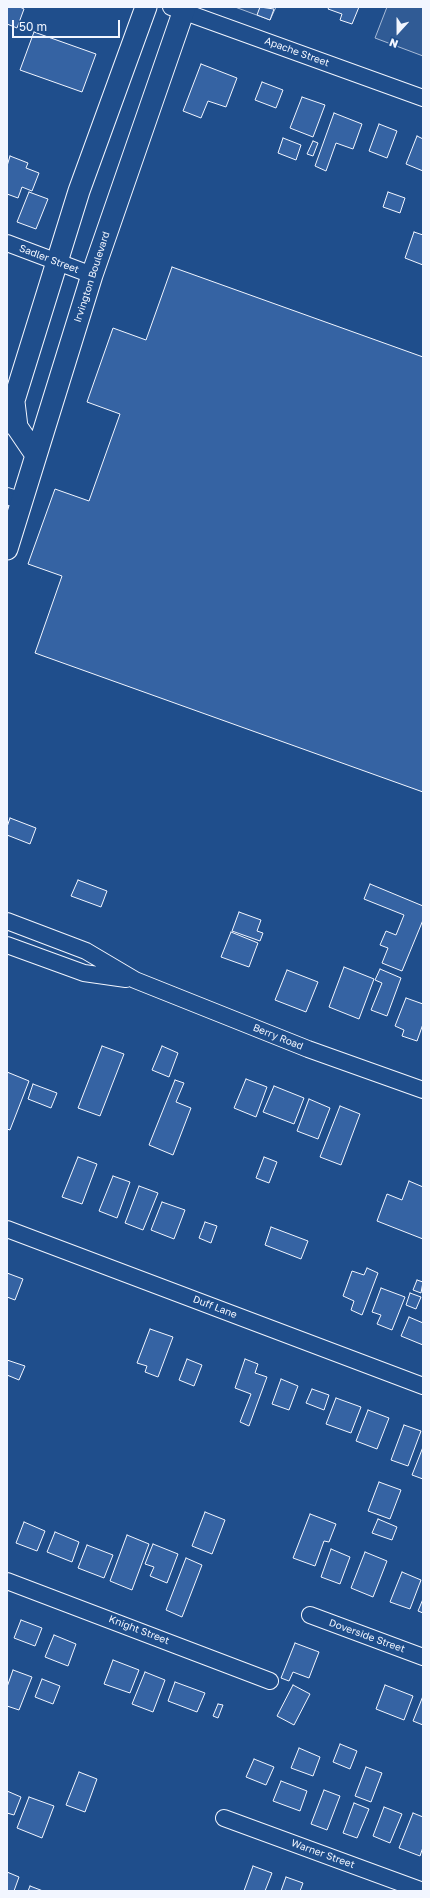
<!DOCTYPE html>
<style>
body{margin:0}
#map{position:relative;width:430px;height:1898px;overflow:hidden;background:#1f4e8c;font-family:"Golos Text",sans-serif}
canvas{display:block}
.frame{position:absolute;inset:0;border:8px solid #f2f6ff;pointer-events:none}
.north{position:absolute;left:378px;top:12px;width:40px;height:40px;-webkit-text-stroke:3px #1f4e8c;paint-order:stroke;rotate:201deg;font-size:11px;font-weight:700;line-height:16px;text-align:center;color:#f2f6ff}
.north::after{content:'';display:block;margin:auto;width:14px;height:18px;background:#f2f6ff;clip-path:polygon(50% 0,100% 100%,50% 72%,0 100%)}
.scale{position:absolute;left:12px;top:20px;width:108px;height:18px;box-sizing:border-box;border:2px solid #f2f6ff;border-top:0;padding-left:5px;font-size:12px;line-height:14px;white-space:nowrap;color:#f2f6ff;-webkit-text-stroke:3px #1f4e8c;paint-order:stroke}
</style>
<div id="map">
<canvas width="430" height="1898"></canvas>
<div class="frame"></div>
<div class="north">N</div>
<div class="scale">50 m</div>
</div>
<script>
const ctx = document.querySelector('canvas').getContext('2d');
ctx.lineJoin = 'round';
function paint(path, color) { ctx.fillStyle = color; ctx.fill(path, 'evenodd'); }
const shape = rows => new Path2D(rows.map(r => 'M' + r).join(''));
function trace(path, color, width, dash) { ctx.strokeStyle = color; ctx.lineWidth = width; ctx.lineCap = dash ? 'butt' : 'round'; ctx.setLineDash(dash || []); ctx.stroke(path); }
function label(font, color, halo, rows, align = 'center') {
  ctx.font = font + ' "Golos Text",sans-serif'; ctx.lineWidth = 3; ctx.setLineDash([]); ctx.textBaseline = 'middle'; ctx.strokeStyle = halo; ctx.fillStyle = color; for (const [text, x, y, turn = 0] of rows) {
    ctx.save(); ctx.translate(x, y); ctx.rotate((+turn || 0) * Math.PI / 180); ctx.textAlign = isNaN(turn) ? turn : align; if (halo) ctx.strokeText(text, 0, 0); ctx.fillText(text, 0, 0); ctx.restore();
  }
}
const parking = shape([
 [235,7,276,7,270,20,235,7],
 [387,7,423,7,423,56,375,38,387,7]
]);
const building = shape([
 [7,7,20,7,24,9,17,28,7,24,7,7],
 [260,7,274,9,270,20,257,15,260,7],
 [329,7,359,7,352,24,340,20,342,14,328,9,329,7],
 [34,32,96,54,82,92,20,70,34,32],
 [201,64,237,78,226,107,208,101,201,118,183,111,201,64],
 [262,82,283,90,276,108,255,100,262,82],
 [302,97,325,105,313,137,290,128,302,97],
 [334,113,362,124,353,149,336,143,326,171,315,166,334,113],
 [379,124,397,131,387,158,369,151,379,124],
 [417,136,423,139,423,171,406,164,417,136],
 [283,138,301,145,296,160,278,153,283,138],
 [313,141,318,143,313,156,307,154,313,141],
 [10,156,28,163,26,168,39,173,32,191,22,187,18,198,7,194,7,166,10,156],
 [29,192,48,199,36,229,17,222,29,192],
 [388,192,405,198,400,213,383,207,388,192],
 [414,232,423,235,423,265,405,258,414,232],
 [172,267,423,357,423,792,35,653,62,576,28,564,55,489,89,501,120,414,87,402,113,328,146,340,172,267],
 [10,818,36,828,30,844,7,835,7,827,10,818],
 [78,880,107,891,101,907,71,896,78,880],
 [370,884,423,906,423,920,402,971,382,963,388,948,380,945,386,931,396,935,404,915,364,899,370,884],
 [239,912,261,920,257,931,263,933,260,941,232,931,239,912],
 [231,932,258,943,249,967,221,957,231,932],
 [344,967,374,979,359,1019,329,1007,344,967],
 [380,969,401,978,387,1016,371,1010,382,983,375,980,380,969],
 [287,970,318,982,306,1012,275,1000,287,970],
 [406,998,423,1004,423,1024,417,1041,402,1036,404,1030,395,1026,406,998],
 [102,1046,124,1054,100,1116,78,1108,102,1046],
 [162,1046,178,1053,169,1077,152,1070,162,1046],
 [7,1072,29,1081,10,1130,7,1129,7,1072],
 [246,1079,267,1087,256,1117,234,1108,246,1079],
 [175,1080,184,1083,176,1102,191,1108,173,1155,149,1145,175,1080],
 [33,1084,57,1093,51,1108,28,1099,33,1084],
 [274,1086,304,1098,294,1124,263,1112,274,1086],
 [309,1099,330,1108,318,1139,297,1131,309,1099],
 [340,1106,360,1114,341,1165,320,1157,340,1106],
 [78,1157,97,1164,82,1204,62,1197,78,1157],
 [264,1157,277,1162,269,1183,256,1178,264,1157],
 [113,1176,130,1182,117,1218,99,1211,113,1176],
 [409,1181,423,1187,423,1239,377,1221,387,1194,402,1200,409,1181],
 [139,1186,158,1193,143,1230,125,1223,139,1186],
 [162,1202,185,1210,174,1239,151,1230,162,1202],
 [205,1222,217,1226,211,1243,199,1238,205,1222],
 [271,1227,308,1241,301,1259,265,1245,271,1227],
 [367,1268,378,1273,362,1315,351,1310,354,1301,343,1296,352,1271,364,1275,367,1268],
 [7,1273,23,1279,15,1300,7,1297,7,1273],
 [417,1280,423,1282,421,1293,413,1290,417,1280],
 [381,1288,405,1297,392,1330,377,1324,381,1315,372,1312,381,1288],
 [410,1293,421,1297,416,1309,406,1305,410,1293],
 [409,1317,423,1323,423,1345,401,1336,409,1317],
 [150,1329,173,1337,158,1377,145,1372,147,1366,137,1363,150,1329],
 [187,1359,202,1365,194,1386,179,1380,187,1359],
 [245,1359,258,1364,255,1373,267,1377,249,1426,240,1422,251,1394,235,1388,245,1359],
 [7,1360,25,1366,19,1380,7,1375,7,1360],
 [281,1379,298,1386,289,1410,272,1404,281,1379],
 [312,1389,329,1395,324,1410,306,1403,312,1389],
 [336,1398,361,1407,351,1433,326,1424,336,1398],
 [368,1410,389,1418,377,1449,356,1441,368,1410],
 [404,1425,421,1431,408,1466,391,1460,404,1425],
 [423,1447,423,1479,412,1475,423,1447],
 [379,1482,401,1490,390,1519,368,1511,379,1482],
 [205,1512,225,1520,212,1554,192,1546,205,1512],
 [310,1514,336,1524,329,1542,324,1541,315,1566,293,1558,310,1514],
 [378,1519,397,1527,392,1540,372,1533,378,1519],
 [24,1522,45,1531,37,1551,16,1543,24,1522],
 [55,1532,79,1542,72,1562,47,1552,55,1532],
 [127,1535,149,1544,132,1590,110,1581,127,1535],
 [153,1544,178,1554,167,1583,150,1576,154,1567,145,1564,153,1544],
 [87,1545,113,1555,104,1578,78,1568,87,1545],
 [331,1549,350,1557,340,1584,321,1577,331,1549],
 [365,1552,387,1561,373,1597,351,1588,365,1552],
 [186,1558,202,1565,182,1617,166,1610,186,1558],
 [402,1572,421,1580,410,1609,390,1602,402,1572],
 [423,1599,423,1613,418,1611,423,1599],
 [21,1620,42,1628,35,1646,14,1638,21,1620],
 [54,1635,76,1644,68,1666,45,1657,54,1635],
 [295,1643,319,1652,309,1678,293,1672,289,1681,281,1678,295,1643],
 [113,1660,139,1670,130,1693,104,1684,113,1660],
 [13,1670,32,1677,19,1710,7,1706,7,1687,13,1670],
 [145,1672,165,1680,153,1712,132,1704,145,1672],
 [42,1679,60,1686,53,1704,35,1697,42,1679],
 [175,1682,205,1693,197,1712,168,1701,175,1682],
 [293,1685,310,1694,294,1725,277,1716,293,1685],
 [385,1685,413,1696,404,1720,376,1709,385,1685],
 [423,1696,423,1725,413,1721,423,1696],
 [218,1704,223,1705,218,1718,213,1716,218,1704],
 [340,1744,357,1751,350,1769,333,1762,340,1744],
 [299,1748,320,1757,313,1776,291,1768,299,1748],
 [254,1759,274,1767,266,1785,246,1777,254,1759],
 [366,1767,382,1773,371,1802,355,1796,366,1767],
 [79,1772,97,1779,85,1812,66,1805,79,1772],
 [281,1781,307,1791,300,1811,273,1801,281,1781],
 [324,1790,340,1796,327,1830,311,1824,324,1790],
 [7,1791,21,1797,14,1815,7,1813,7,1791],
 [29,1797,54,1806,42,1838,17,1828,29,1797],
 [354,1803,369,1809,357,1838,343,1833,354,1803],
 [384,1807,402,1814,390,1843,373,1836,384,1807],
 [413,1813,423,1817,423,1847,420,1856,399,1848,413,1813],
 [253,1866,272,1873,265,1891,244,1891,253,1866],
 [7,1872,19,1877,14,1891,7,1891,7,1872],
 [286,1877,303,1883,300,1891,281,1891,286,1877],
 [30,1886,43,1891,28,1891,30,1886]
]);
const minor = shape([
 [171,7,423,98],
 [7,243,92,275],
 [7,496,23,501],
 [7,921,86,951,135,980,308,1049,423,1090],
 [7,945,84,973,126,979],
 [7,1229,423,1386],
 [7,1581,270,1681],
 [310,1615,423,1657],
 [224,1818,423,1891]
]);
const major = shape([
 [14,402,17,427,36,455],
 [7,423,79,191,146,7],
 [7,549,92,275,185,7]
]);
const streetNames = [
 ["Apache Street",297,52,20],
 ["Sadler Street",49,259,21],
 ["Irvington Boulevard",92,277,-72],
 ["Berry Road",278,1037,22],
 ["Duff Lane",215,1307,21],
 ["Knight Street",139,1630,21],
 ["Doverside Street",367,1636,20],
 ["Warner Street",323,1854,20]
];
paint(parking, '#305b95');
trace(parking, '#a8bbd7', 1);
paint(building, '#3563a3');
trace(building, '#f2f6ff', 1);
trace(minor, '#f2f6ff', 18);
trace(major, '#f2f6ff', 23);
trace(minor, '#1f4e8c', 16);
trace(major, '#1f4e8c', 21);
label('10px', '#f2f6ff', '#1f4e8c', streetNames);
</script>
